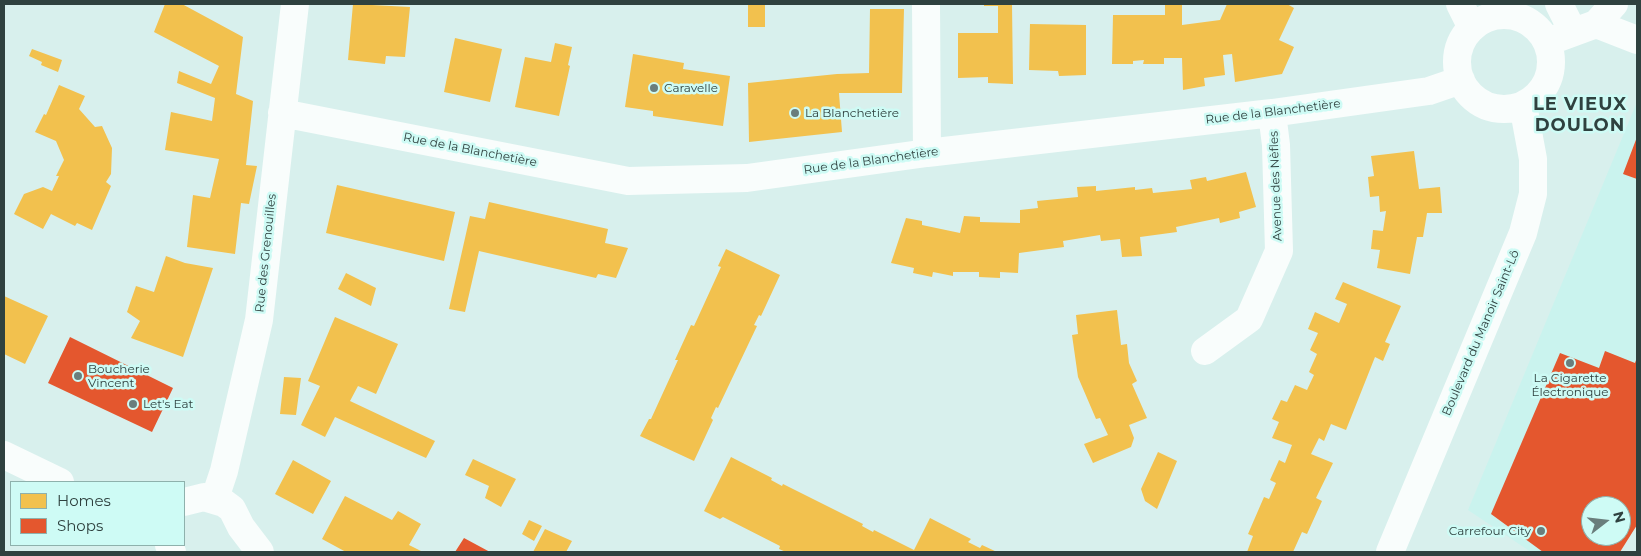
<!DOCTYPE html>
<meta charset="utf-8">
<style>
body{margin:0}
#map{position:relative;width:1641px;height:556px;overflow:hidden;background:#d8f0ed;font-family:Montserrat,sans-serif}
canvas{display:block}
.frame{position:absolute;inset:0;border:5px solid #2f413f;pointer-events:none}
.legend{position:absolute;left:10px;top:481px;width:175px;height:65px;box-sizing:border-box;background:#cefbf5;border:1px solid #8eb1ac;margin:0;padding:6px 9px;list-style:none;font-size:15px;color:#2f413f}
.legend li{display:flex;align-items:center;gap:10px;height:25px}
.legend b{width:25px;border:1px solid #8eb1ac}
.north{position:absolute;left:1581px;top:496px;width:50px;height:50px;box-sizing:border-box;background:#cefbf5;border:1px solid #8eb1ac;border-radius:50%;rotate:74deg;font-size:14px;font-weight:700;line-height:20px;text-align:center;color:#2f413f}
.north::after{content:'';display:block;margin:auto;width:18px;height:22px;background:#6a7e7c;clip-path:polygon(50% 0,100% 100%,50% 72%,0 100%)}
</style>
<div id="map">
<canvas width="1641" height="556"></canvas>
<div class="frame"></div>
<ul class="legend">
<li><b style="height:14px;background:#f2c14e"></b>Homes</li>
<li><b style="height:14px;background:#e4572e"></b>Shops</li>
</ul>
<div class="north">N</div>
</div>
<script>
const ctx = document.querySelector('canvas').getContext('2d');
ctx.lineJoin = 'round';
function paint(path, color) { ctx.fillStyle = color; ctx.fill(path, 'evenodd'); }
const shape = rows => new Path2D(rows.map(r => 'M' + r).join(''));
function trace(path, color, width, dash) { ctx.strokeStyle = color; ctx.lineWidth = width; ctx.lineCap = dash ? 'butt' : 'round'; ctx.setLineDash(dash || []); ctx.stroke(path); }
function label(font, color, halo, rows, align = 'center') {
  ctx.font = font + ' Montserrat,sans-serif'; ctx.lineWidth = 5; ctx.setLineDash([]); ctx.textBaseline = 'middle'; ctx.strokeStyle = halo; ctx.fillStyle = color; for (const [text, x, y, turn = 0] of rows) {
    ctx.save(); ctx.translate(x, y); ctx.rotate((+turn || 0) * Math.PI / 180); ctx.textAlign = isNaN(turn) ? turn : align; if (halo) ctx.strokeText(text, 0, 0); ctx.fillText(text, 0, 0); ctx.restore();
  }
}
const built = shape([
 [1637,102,1637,511,1619,552,1531,552,1468,510],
 [1591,506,1621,506,1621,536,1591,536]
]);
const homes = shape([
 [165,4,182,4,243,37,236,94,253,101,246,165,257,166,249,204,241,203,235,254,187,247,193,195,210,198,219,159,165,150,171,112,212,121,215,98,177,83,179,71,211,84,219,66,154,32],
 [353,4,410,7,405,57,386,56,385,64,348,60],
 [748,4,765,4,765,27,748,27],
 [984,4,1012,4,1013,84,988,83,988,77,958,78,958,33,998,33,998,6,984,6],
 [1165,4,1182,4,1182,25,1220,20,1227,4,1287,4,1294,8,1279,40,1294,47,1282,74,1235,82,1232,54,1223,55,1225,75,1204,78,1205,86,1183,90,1182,58,1164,58,1164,64,1143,64,1144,60,1133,61,1133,64,1112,64,1113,15,1165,15],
 [870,9,904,9,902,93,839,93,842,132,749,142,748,83,837,74,869,73],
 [1030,24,1086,25,1086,75,1059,76,1058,71,1029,70],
 [455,38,502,49,490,102,444,92],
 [555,43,572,47,568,65,570,66,559,116,515,107,525,57,551,62],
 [32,49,62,60,58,72,41,65,42,62,29,56],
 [633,54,684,63,683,69,730,76,723,126,653,116,653,111,625,107],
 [59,85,85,96,79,109,95,127,102,126,112,148,111,174,106,182,111,186,92,230,77,223,75,226,51,214,43,229,14,214,24,194,43,187,52,191,59,176,56,176,64,160,56,141,35,132,44,114,46,115],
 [1414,151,1419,189,1440,187,1442,213,1427,213,1423,237,1417,237,1410,274,1377,268,1380,250,1371,249,1373,230,1383,231,1386,211,1380,212,1379,196,1370,197,1368,177,1374,176,1371,156],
 [1246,172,1256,207,1239,212,1240,218,1220,223,1219,218,1176,227,1177,232,1140,237,1142,256,1122,257,1120,239,1101,241,1100,235,1063,241,1064,247,1019,253,1018,273,1000,272,1000,278,979,277,979,272,953,272,953,276,933,272,932,277,913,273,914,268,891,263,906,218,922,221,922,225,960,233,964,216,980,217,980,222,1020,223,1020,210,1038,208,1037,201,1078,197,1077,187,1096,186,1096,191,1135,187,1135,190,1152,188,1153,193,1192,189,1190,180,1206,177,1207,181],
 [337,185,455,212,444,261,326,233],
 [489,202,608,229,605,243,628,248,616,278,598,274,596,278,479,251,465,312,449,309,470,216,485,219],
 [726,249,780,275,761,316,759,315,754,325,757,326,718,408,716,407,711,418,713,420,694,461,640,436,649,419,651,419,678,360,675,360,691,325,694,326,721,267,718,266],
 [166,256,185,263,213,268,183,357,131,338,140,321,127,312,136,286,154,292],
 [346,273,376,288,371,306,338,289],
 [1343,282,1401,306,1385,342,1390,344,1383,361,1375,357,1346,430,1331,424,1324,441,1319,438,1311,454,1333,463,1316,498,1322,501,1307,534,1302,532,1293,552,1247,552,1253,536,1248,534,1264,497,1269,499,1276,483,1270,480,1279,460,1285,463,1292,445,1272,438,1279,422,1272,419,1281,400,1287,402,1295,385,1307,390,1314,375,1309,372,1317,354,1310,350,1318,333,1308,329,1315,312,1339,323,1347,304,1335,299],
 [4,296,48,316,25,364,4,354],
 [1117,310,1121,345,1127,344,1129,363,1137,381,1132,384,1147,418,1129,425,1134,438,1131,447,1093,463,1084,444,1108,435,1100,418,1096,419,1078,377,1072,335,1078,334,1076,315],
 [335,317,398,344,376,394,358,386,350,401,435,441,426,458,335,417,325,437,301,425,320,386,308,381],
 [284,377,301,378,296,415,280,414],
 [1158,452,1177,461,1157,509,1145,501,1141,489],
 [731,457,772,478,771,480,782,486,783,484,863,524,862,526,873,532,874,530,914,550,930,518,971,539,968,542,980,548,982,545,997,552,786,552,779,549,780,546,723,517,720,519,704,511],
 [473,459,516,479,501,507,485,498,489,486,465,475],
 [293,460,331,481,313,514,275,494],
 [345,496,392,520,398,511,421,524,409,545,423,552,346,552,322,539],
 [529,520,542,526,534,541,522,534],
 [545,529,572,541,566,552,533,552]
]);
const shops = shape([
 [1637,137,1637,179,1623,174],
 [70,337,173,388,152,432,48,383],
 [1605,351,1635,363,1637,357,1637,525,1620,552,1543,552,1491,514,1560,353,1599,368],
 [1591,506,1621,506,1621,536,1591,536],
 [464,538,490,552,455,552]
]);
const minor = shape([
 [926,4,927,153],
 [1460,4,1472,28],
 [1559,4,1573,32],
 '1457 62a47 47 0 1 1 94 0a47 47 0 1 1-94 0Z',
 [1596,24,1637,40],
 [1547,42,1596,24,1614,4],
 [282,113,628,181,747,178,927,153,1272,113,1429,91,1461,80],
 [1205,351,1249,319,1279,251,1276,145,1272,113],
 [4,455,60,482],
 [215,498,224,471,259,320,295,4],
 [184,502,204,497,224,503,232,509,241,527,260,552],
 [169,545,172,552],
 [1390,552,1523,233,1533,194,1533,159,1523,105]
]);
const markers = [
 [654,88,5,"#6a7e7c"],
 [795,113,5,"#6a7e7c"],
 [1570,363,5,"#6a7e7c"],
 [78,376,5,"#6a7e7c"],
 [133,404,5,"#6a7e7c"],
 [1541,531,5,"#6a7e7c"]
];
const poiNames = [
 ["Caravelle",664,88],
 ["La Blanchetière",805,113],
 ["Boucherie",88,369],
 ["Vincent",88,383],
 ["La Cigarette",1570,378,"center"],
 ["Électronique",1570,392,"center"],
 ["Let's Eat",143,404],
 ["Carrefour City",1531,531,"right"]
];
const streetNames = [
 ["Rue de la Blanchetière",1273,112,-7],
 ["Rue de la Blanchetière",470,150,11],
 ["Rue de la Blanchetière",871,161,-8],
 ["Avenue des Nèfles",1276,186,-92],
 ["Rue des Grenouilles",266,253,-84],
 ["Boulevard du Manoir Saint-Lô",1481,333,-67]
];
const districtNames = [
 ["LE VIEUX",1580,105],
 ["DOULON",1580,126]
];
paint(built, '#caf3ee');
paint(homes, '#f2c14e');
paint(shops, '#e4572e');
trace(minor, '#f9fdfc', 28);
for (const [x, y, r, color] of markers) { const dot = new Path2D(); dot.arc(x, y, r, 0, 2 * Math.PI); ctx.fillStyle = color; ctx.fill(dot); trace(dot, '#cefbf5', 2); }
label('12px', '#2f413f', '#cefbf5', poiNames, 'left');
label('12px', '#2f413f', '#cefbf5', streetNames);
ctx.letterSpacing = '1px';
label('bold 18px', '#2f413f', '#cefbf5', districtNames);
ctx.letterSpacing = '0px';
</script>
